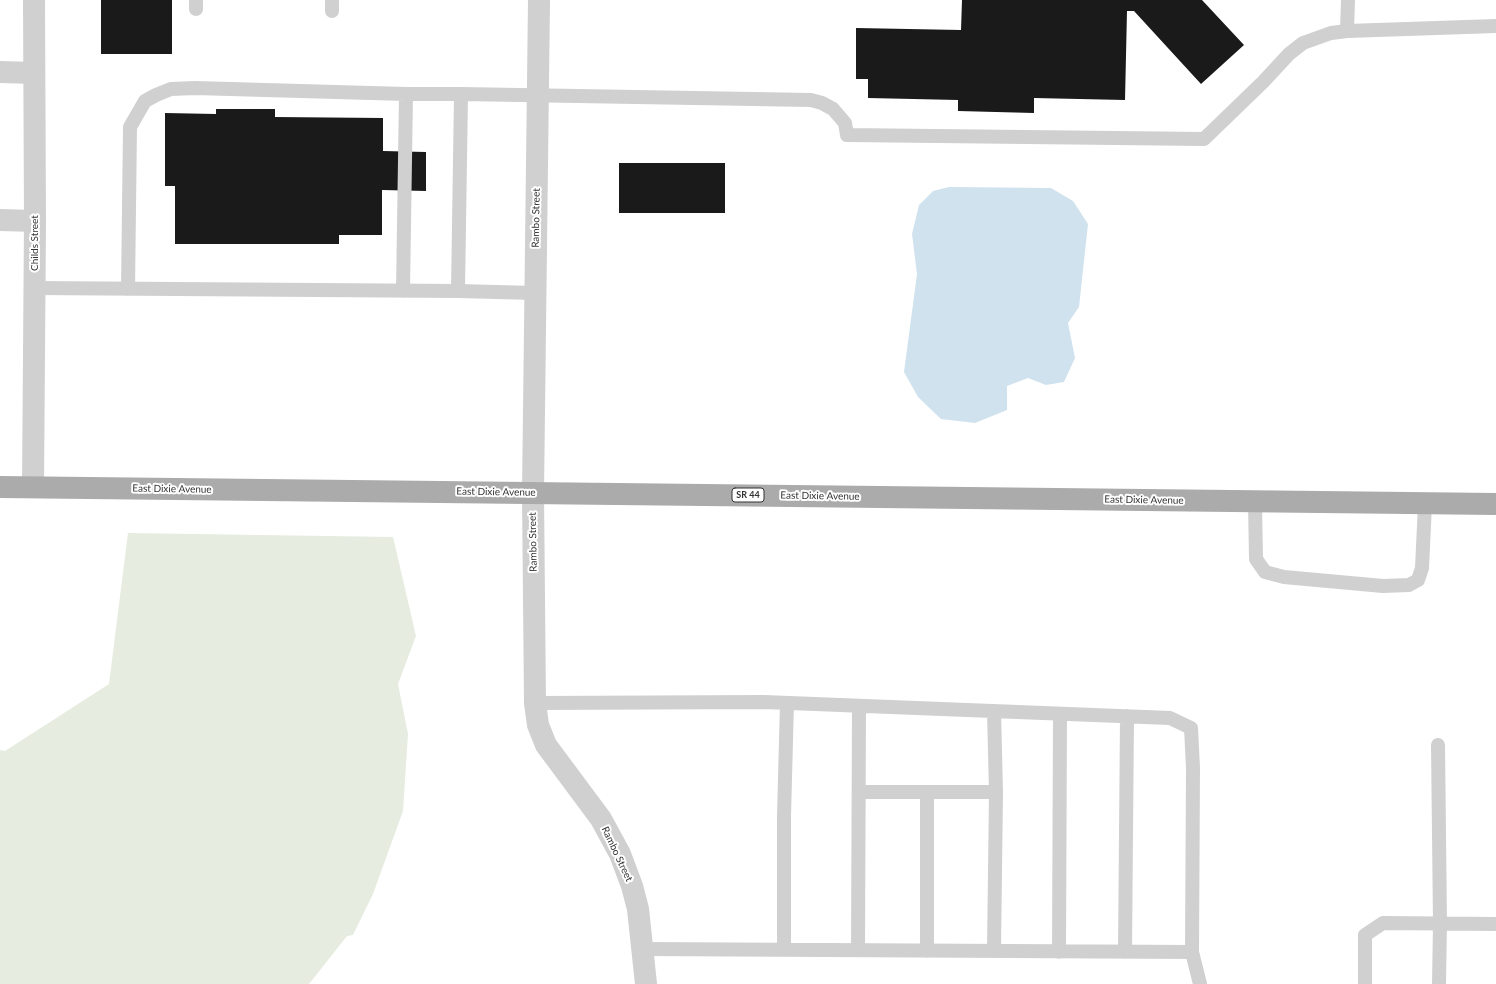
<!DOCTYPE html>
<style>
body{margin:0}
canvas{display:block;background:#fff}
</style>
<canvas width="1496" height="984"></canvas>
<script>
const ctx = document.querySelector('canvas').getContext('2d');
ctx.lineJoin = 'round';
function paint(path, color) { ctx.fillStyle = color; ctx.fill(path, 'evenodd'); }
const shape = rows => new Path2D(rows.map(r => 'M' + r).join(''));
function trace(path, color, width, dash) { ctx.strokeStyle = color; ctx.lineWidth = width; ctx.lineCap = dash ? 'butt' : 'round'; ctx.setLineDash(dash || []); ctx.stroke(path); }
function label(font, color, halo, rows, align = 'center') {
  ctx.font = font + ' Lato,sans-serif'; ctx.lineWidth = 4; ctx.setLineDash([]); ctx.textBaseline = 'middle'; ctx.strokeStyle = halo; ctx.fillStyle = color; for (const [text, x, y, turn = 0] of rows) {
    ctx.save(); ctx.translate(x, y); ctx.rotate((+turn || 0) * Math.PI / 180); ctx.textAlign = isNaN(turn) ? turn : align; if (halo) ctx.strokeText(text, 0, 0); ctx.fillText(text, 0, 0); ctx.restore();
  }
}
const green = shape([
 [128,533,393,537,416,636,398,684,408,734,403,811,373,894,353,935,347,936,309,984,0,984,0,750,5,751,109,684]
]);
const water = shape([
 [949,187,1051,188,1073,201,1088,224,1079,307,1068,323,1075,358,1064,382,1046,385,1028,378,1007,386,1007,410,975,423,941,419,918,397,904,372,917,274,912,234,919,205,933,191]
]);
const building = shape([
 [101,0,172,0,172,54,101,54],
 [962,0,1202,0,1244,45,1201,84,1134,11,1127,11,1125,100,1034,98,1034,113,958,111,958,100,868,98,868,79,856,79,856,28,961,30],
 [216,109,275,109,275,117,383,118,383,151,426,152,426,191,382,190,382,235,339,235,339,244,175,244,175,186,165,186,165,113,216,114],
 [619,163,725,163,725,213,619,213]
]);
const lane = shape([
 [332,0,332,11],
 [196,9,196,0],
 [1347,31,1348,0],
 [34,288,458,291],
 [128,289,130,127,145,101,156,95,171,89,195,88,406,94,461,94],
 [403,291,406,94],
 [535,293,458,291,461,94,811,100,822,103,833,109,845,123,847,135,1204,139,1263,82,1289,54,1303,43,1331,33,1347,31,1496,26],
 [1255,502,1256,559,1265,572,1284,577,1383,586,1409,585,1418,580,1422,568,1425,504],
 [535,703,764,702,1170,718,1191,728,1193,768,1192,952,1200,984],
 [1438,745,1440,923,1439,984],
 [859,792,996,792,994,711],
 [927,792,927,951],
 [642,949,1192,952],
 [784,950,784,816,787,703],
 [858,950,859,706],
 [994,951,996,792],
 [1059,952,1060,714],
 [1125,952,1127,716],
 [1365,984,1365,935,1383,923,1496,924]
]);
const street = shape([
 [539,0,533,493,535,703,538,725,546,745,601,819,620,854,632,886,638,909,646,984],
 [0,72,34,73],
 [0,220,35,221],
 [33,487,35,221,34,0]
]);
const primary = shape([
 [0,487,1496,504]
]);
const shields = [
 [748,495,32]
];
const shieldNames = [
 ["SR 44",748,495]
];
const streetNames = [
 ["Rambo Street",536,218,-89],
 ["Childs Street",35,243,-90],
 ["East Dixie Avenue",172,489,1],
 ["East Dixie Avenue",496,492,1],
 ["East Dixie Avenue",820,496,1],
 ["East Dixie Avenue",1144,500,1],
 ["Rambo Street",533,542,-91],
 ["Rambo Street",617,854,65]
];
paint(green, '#e6ecdf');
paint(water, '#cfe2ee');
paint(building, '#1a1a1a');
trace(lane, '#d0d0d0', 14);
trace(street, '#d0d0d0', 22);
trace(primary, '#ababab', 22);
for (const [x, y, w] of shields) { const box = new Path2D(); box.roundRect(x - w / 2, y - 7, w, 14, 3); ctx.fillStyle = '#fff'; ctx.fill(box); trace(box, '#333', 1); }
label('bold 9px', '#333', null, shieldNames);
label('10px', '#333', '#fff', streetNames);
</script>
